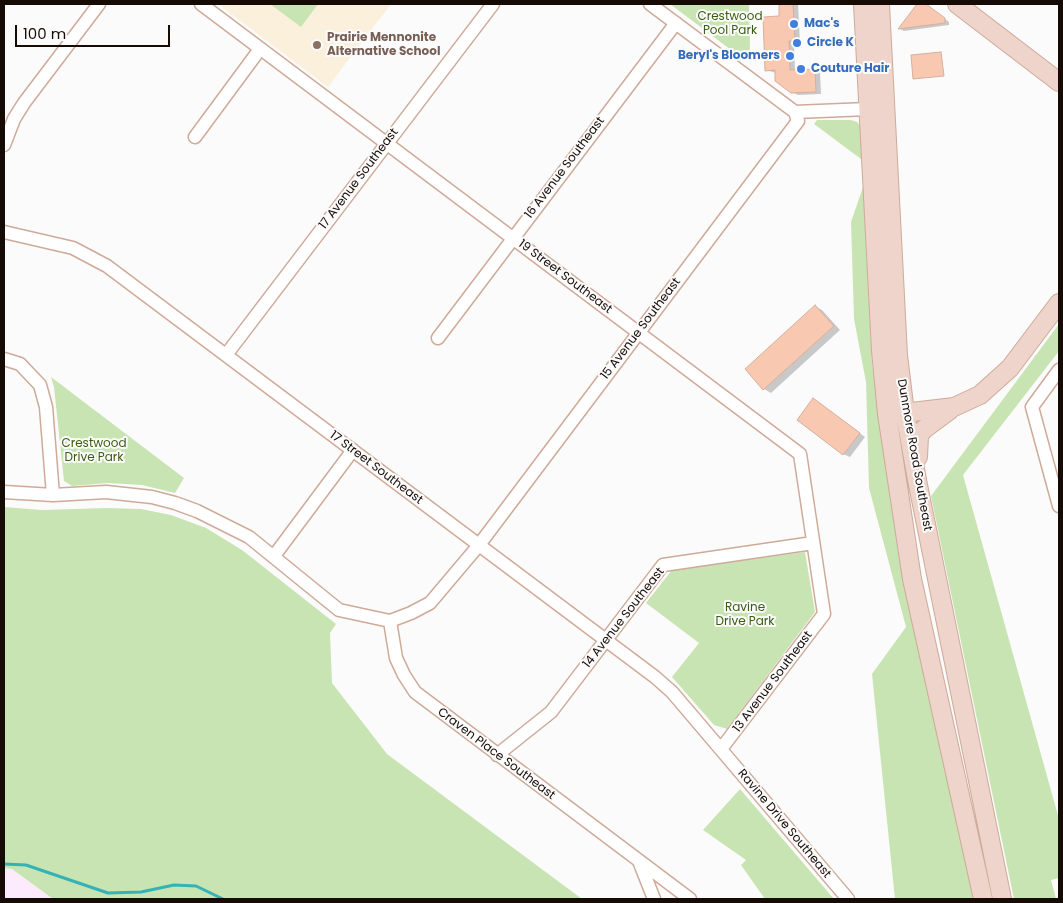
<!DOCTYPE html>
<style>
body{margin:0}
#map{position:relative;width:1063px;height:903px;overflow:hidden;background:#fbfbfb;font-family:Poppins,sans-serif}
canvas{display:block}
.frame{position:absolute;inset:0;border:5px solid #160a05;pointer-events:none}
.scale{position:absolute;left:15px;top:25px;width:155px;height:22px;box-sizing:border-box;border:2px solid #160a05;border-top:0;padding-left:6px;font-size:15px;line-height:18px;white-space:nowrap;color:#160a05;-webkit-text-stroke:4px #fbfbfb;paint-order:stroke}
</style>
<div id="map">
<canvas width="1063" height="903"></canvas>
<div class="frame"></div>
<div class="scale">100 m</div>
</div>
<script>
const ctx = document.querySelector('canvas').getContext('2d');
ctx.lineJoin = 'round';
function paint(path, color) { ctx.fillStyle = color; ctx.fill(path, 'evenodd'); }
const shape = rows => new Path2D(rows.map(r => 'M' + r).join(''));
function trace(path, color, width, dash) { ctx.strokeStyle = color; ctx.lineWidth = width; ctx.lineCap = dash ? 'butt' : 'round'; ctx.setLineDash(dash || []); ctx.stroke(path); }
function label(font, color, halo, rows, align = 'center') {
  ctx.font = font + ' Poppins,sans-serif'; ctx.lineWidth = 4; ctx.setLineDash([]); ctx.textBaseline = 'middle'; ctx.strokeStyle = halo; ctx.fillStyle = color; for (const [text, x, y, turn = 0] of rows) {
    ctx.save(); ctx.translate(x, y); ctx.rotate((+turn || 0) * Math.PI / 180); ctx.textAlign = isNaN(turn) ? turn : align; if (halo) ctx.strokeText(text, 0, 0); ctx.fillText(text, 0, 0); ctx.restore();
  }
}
const industrial = shape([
 [4,868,12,869,53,899,4,899]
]);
const education = shape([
 [218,4,391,4,328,87]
]);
const green = shape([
 [270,4,318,4,301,27],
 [670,4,749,4,750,49,743,59],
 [817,120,851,120,857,122,861,126,865,162,814,124],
 [863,187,872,363,888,478,973,899,895,899,872,674,906,627,869,488,866,382,854,319,851,222],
 [1059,324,1059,351,963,475,1059,819,1059,878,1051,880,1056,899,1014,899,931,496],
 [51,377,184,478,175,493,142,485,108,483,72,486,64,481,54,387],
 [4,507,42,510,107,508,141,509,171,515,206,528,242,550,336,624,330,633,332,683,387,754,582,899,53,899,12,869,4,868],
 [805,552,815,612,727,729,714,725,672,677,699,643,646,603,672,570],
 [740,789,834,899,765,899,741,865,746,860,703,830]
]);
const shadow = shape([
 [780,4,798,4,800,43,794,44,795,71,815,70,820,73,821,94,798,95,792,92,776,73,766,70,780,18],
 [919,4,925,4,949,22,949,25,904,31,900,29],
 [816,307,822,310,840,330,771,393,764,389],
 [814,399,865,437,850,457,843,454]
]);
const stream = shape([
 [4,864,26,865,108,893,141,892,174,885,196,886,223,899]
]);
const building = shape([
 [779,4,793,4,795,41,789,41,790,70,815,69,816,92,791,93,775,81,775,70,765,71,763,17,779,16,779,4],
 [917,4,926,4,945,18,945,23,898,29,917,4],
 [941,52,944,76,913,79,911,55,941,52],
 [815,305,834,326,763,390,745,369,815,305],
 [813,398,860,433,843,455,797,420,813,398]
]);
const street = shape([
 [201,4,800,454,824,614,721,749],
 [650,4,795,112,868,109],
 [195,137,260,49],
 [4,145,14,119,24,103,99,4],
 [4,232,73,248,107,266,655,677,672,692,848,899],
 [438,338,676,23],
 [226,355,493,4],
 [4,359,20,364,40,385,46,407,53,495],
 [1059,370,1032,407,1059,506],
 [4,492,53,495,106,492,152,497,175,503,197,511,249,537,339,610,390,621,411,613,430,603,479,545,798,121,795,112],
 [274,556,353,450],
 [390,621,396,658,404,675,415,692,690,899],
 [497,755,551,712,663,565,813,543],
 [639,861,654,899]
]);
const secondary = shape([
 [863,4,881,351,887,414,912,579,983,899],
 [880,4,898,355,905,413,917,480,1002,899],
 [957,4,1059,82],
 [895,414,954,407,980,395,1010,368,1059,303],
 [918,457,919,436,923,430,950,410]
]);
const markers = [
 [794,24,5,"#3f7fe0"],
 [797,43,5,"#3f7fe0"],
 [317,45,5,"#8d6e63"],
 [790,56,5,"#3f7fe0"],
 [801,69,5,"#3f7fe0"]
];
const parkNames = [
 ["Crestwood",730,17],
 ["Pool Park",730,31],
 ["Crestwood",94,444],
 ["Drive Park",94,458],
 ["Ravine",745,608],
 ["Drive Park",745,622]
];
const shopNames = [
 ["Mac's",804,24],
 ["Circle K",807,43],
 ["Beryl's Bloomers",780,56,"right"],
 ["Couture Hair",811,69]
];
const educationNames = [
 ["Prairie Mennonite",327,38],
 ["Alternative School",327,52]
];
const streetNames = [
 ["16 Avenue Southeast",565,168,-53],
 ["17 Avenue Southeast",359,179,-53],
 ["19 Street Southeast",565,277,37],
 ["15 Avenue Southeast",641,329,-53],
 ["Dunmore Road Southeast",914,455,80],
 ["17 Street Southeast",376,468,37],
 ["14 Avenue Southeast",624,618,-52],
 ["13 Avenue Southeast",773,682,-53],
 ["Craven Place Southeast",496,754,37],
 ["Ravine Drive Southeast",784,824,50]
];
paint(industrial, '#fcebfd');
paint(education, '#fbf0db');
paint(green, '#c9e4b3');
paint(shadow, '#0003');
trace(stream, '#34b2b6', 3);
paint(building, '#f9c8b1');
trace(building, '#d4af9e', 1);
trace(street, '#ceaa99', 15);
trace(secondary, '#ceaa99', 20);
trace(street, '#fff', 12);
trace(secondary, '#eed4cb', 18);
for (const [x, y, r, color] of markers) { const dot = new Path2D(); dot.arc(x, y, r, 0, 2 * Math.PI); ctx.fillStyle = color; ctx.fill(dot); trace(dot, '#fbfbfb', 2); }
label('12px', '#3a5c10', '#fbfbfb', parkNames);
label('bold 12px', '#366cbe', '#fbfbfb', shopNames, 'left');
label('bold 12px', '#785e54', '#fbfbfb', educationNames, 'left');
label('12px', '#160a05', '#fbfbfb', streetNames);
</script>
